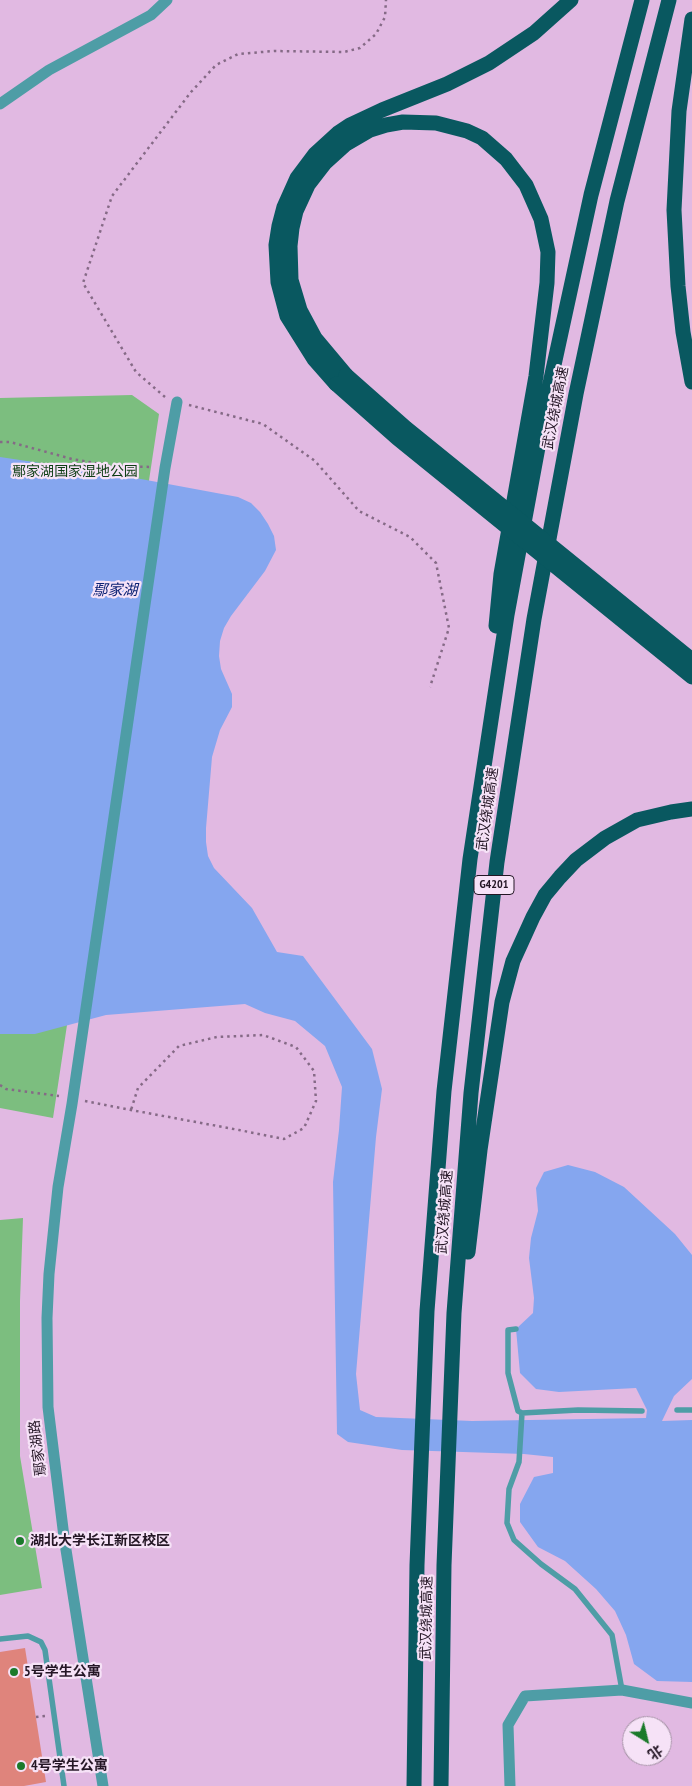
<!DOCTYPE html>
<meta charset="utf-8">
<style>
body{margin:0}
#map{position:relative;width:692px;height:1786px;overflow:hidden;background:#e1b9e2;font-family:"PT Sans Narrow","Noto Sans SC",sans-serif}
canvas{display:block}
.north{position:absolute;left:622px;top:1716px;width:50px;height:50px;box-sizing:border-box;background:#f6e2f7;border:1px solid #a290a3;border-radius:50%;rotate:144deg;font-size:14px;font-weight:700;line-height:20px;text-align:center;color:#241625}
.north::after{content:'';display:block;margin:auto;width:18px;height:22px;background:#1b7a2b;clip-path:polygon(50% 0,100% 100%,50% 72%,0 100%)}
</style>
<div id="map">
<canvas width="692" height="1786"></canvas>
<div class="north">北</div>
</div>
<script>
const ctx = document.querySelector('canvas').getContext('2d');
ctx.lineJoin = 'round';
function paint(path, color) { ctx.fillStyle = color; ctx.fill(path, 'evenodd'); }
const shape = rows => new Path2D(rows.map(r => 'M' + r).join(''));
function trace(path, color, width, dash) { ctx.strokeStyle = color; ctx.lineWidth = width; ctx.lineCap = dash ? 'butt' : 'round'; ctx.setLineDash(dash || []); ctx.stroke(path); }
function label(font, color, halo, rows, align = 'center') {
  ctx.font = font + ' "PT Sans Narrow","Noto Sans SC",sans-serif'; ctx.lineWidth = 4.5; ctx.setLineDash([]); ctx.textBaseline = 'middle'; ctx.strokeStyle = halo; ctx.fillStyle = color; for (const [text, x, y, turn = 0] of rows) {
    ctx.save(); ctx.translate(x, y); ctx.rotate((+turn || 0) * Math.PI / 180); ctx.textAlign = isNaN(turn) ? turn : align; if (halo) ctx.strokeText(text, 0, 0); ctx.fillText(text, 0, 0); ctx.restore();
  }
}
const green = shape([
 [132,395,159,414,53,1118,0,1108,0,398],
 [23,1218,20,1301,20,1456,42,1588,0,1595,0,1220]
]);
const water = shape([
 [0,457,114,474,238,497,251,503,260,512,268,524,274,536,276,550,265,571,231,616,224,628,220,641,219,656,221,669,232,694,232,707,220,730,212,757,206,828,206,842,208,856,214,868,252,908,277,952,303,956,372,1049,382,1089,376,1137,356,1374,360,1410,376,1417,472,1421,646,1418,647,1410,636,1388,559,1392,536,1389,520,1373,516,1329,533,1313,534,1298,529,1258,531,1238,538,1211,536,1188,544,1172,568,1165,595,1172,624,1187,675,1234,692,1255,692,1379,674,1396,662,1421,692,1420,692,1682,657,1681,634,1664,626,1635,615,1611,596,1589,565,1561,538,1547,520,1522,520,1504,534,1477,553,1473,553,1457,524,1454,402,1450,348,1442,337,1434,333,1182,339,1130,342,1087,325,1046,295,1021,265,1013,245,1004,106,1015,35,1034,0,1034]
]);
const building = shape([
 [25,1648,46,1782,24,1786,0,1786,0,1652]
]);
const path = shape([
 [165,397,136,372,83,283,112,196,191,92,216,65,238,54,274,51,344,52,360,48,376,34,385,17,386,0],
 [189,405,263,424,315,461,359,511,410,537,436,563,449,628,430,687],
 [0,442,10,442,72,459,112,466,153,467],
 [0,1085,6,1089,59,1096],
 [85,1101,131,1110,239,1130,284,1139,304,1128,316,1101,314,1071,296,1047,263,1035,217,1037,179,1046,138,1088,131,1110],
 [36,1717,45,1716]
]);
const service = shape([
 [516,1329,508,1330,508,1373,518,1411,522,1413,519,1462,509,1489,507,1523,514,1540,541,1564,575,1589,612,1635,622,1690],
 [677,1410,692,1410],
 [522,1413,578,1410,642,1411],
 [0,1639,28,1636,41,1642,45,1650,64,1786]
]);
const minor = shape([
 [0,104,49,70,151,15,167,0],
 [103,1786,64,1537,48,1407,47,1318,49,1274,58,1187,72,1104,165,468,177,402],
 [510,1786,508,1725,525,1696,622,1690,692,1703]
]);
const motorway = shape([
 [692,19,679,111,674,210,678,286,683,332,692,382],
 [346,375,315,338,300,310,291,280,290,246,292,228,296,211,308,185,325,163,346,144,370,130,386,125,403,122,436,123,467,131,482,138,506,159,526,185,541,219,548,252,547,283,536,376,501,574,496,626],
 [336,384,314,359,287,316,278,282,276,245,279,226,284,207,297,178,315,154,338,133,350,125,382,110,447,84,489,63,534,33,571,0],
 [468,1252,480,1150,502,1002,513,961,533,917,545,895,560,877,576,860,605,838,637,820,671,812,692,809],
 [414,1786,417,1565,427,1311,444,1091,470,859,507,615,549,388,591,195,642,0],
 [441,1786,444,1565,454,1313,471,1093,497,862,534,619,576,394,617,201,669,0]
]);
const motorwayBridge = shape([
 [346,375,406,428,692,660],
 [336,384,397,438,692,677]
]);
const markers = [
 [20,1541,5,"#1b7a2b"],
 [14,1672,5,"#1b7a2b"],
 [21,1766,5,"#1b7a2b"]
];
const shields = [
 [494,885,40]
];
const shieldNames = [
 ["G4201",494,885]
];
const streetNames = [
 ["武汉绕城高速",556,408,-79],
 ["武汉绕城高速",488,809,-82],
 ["武汉绕城高速",445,1212,-86],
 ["鄢家湖路",38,1448,-97],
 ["武汉绕城高速",427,1618,-89]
];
const parkNames = [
 ["鄢家湖国家湿地公园",75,472]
];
const poiNames = [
 ["湖北大学长江新区校区",30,1541],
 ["5号学生公寓",24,1672],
 ["4号学生公寓",31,1766]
];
const waterNames = [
 ["鄢家湖",115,591]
];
paint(green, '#7cbe7f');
paint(water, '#85a6ef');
paint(building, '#df847c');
trace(path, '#856a86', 2.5, [2.5, 4]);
trace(service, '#4e9da6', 5.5);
trace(minor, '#4e9da6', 11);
trace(motorway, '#095860', 15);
trace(motorwayBridge, '#095860', 15);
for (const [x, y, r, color] of markers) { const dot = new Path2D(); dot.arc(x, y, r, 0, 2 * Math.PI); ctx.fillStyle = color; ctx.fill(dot); trace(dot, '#f6e2f7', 2); }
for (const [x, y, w] of shields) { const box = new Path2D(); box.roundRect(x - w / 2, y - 9.5, w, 19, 4); ctx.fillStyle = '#f6e2f7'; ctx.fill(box); trace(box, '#241625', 1); }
label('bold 12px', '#241625', null, shieldNames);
label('14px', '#241625', '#f6e2f7', streetNames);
label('14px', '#0f3f15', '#f6e2f7', parkNames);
label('bold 14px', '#241625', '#f6e2f7', poiNames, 'left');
label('italic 15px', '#0a2073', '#f6e2f7', waterNames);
</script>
